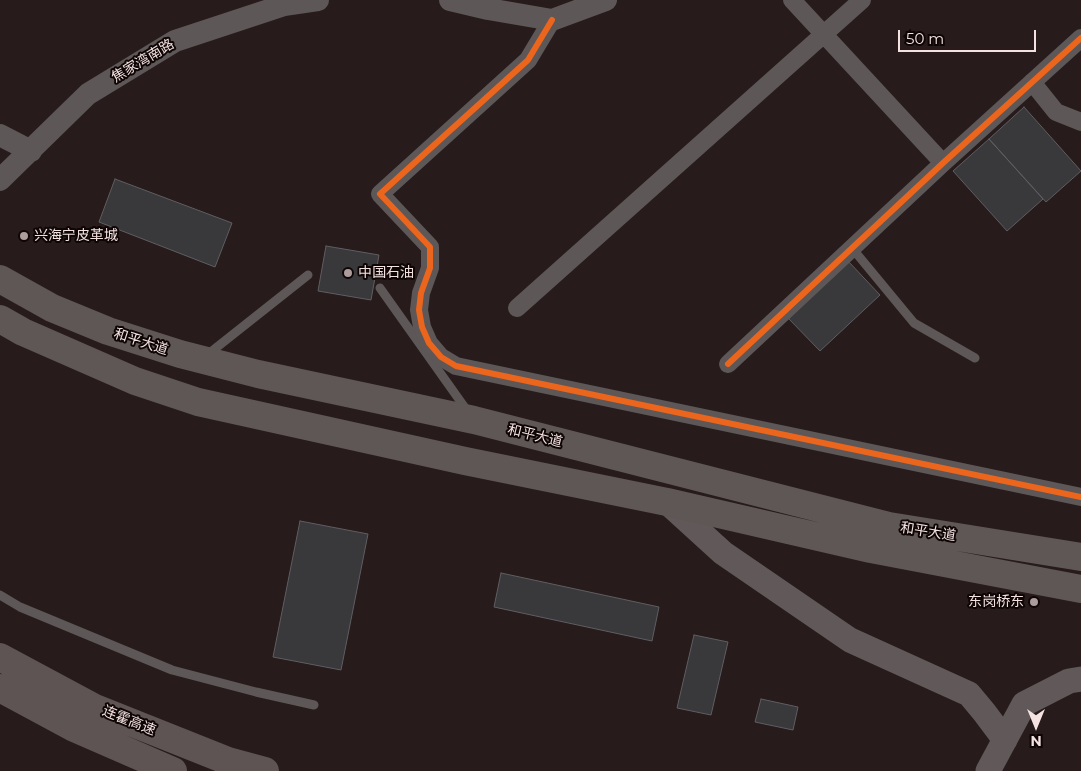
<!DOCTYPE html>
<meta charset="utf-8">
<style>
body{margin:0}
#map{position:relative;width:1081px;height:771px;overflow:hidden;background:#271b1b;font-family:Montserrat,sans-serif}
canvas{display:block}
.north{position:absolute;left:1011px;top:701px;width:50px;height:50px;-webkit-text-stroke:4px #0e0505;paint-order:stroke;rotate:180deg;font-size:14px;font-weight:700;line-height:20px;text-align:center;color:#f4e2e1}
.north::after{content:'';display:block;margin:auto;width:18px;height:22px;background:#f4e2e1;clip-path:polygon(50% 0,100% 100%,50% 72%,0 100%)}
.scale{position:absolute;left:898px;top:30px;width:138px;height:22px;box-sizing:border-box;border:2px solid #f4e2e1;border-top:0;padding-left:6px;font-size:15px;line-height:18px;white-space:nowrap;color:#f4e2e1;-webkit-text-stroke:4px #0e0505;paint-order:stroke}
</style>
<div id="map">
<canvas width="1081" height="771"></canvas>
<div class="north">N</div>
<div class="scale">50 m</div>
</div>
<script>
const ctx = document.querySelector('canvas').getContext('2d');
ctx.lineJoin = 'round';
function paint(path, color) { ctx.fillStyle = color; ctx.fill(path, 'evenodd'); }
const shape = rows => new Path2D(rows.map(r => 'M' + r).join(''));
function trace(path, color, width, dash) { ctx.strokeStyle = color; ctx.lineWidth = width; ctx.lineCap = dash ? 'butt' : 'round'; ctx.setLineDash(dash || []); ctx.stroke(path); }
function label(font, color, halo, rows, align = 'center') {
  ctx.font = font + ' Montserrat,"Noto Sans SC",sans-serif'; ctx.lineWidth = 4; ctx.setLineDash([]); ctx.textBaseline = 'middle'; ctx.strokeStyle = halo; ctx.fillStyle = color; for (const [text, x, y, turn = 0] of rows) {
    ctx.save(); ctx.translate(x, y); ctx.rotate((+turn || 0) * Math.PI / 180); ctx.textAlign = isNaN(turn) ? turn : align; if (halo) ctx.strokeText(text, 0, 0); ctx.fillText(text, 0, 0); ctx.restore();
  }
}
const building = shape([
 [1024,107,1081,171,1046,202,989,139,1024,107],
 [989,139,1043,199,1007,231,953,171,989,139],
 [115,179,232,223,215,267,99,222,115,179],
 [326,246,379,255,371,300,318,291,326,246],
 [848,261,880,295,820,351,788,318,848,261],
 [300,521,368,534,341,670,273,657,300,521],
 [501,573,659,607,652,641,494,607,501,573],
 [694,635,728,642,711,715,677,708,694,635],
 [761,699,798,707,793,730,755,722,761,699]
]);
const service = shape([
 [852,248,914,323,975,358],
 [380,288,468,412],
 [207,355,308,275],
 [0,595,20,607,172,670,256,692,314,705]
]);
const minor = shape([
 [792,0,943,163],
 [552,20,528,60,380,194,430,247,430,268,421,293,419,310,422,327,429,343,441,357,456,366,1081,497],
 [1032,82,1056,112,1081,122],
 [517,308,862,0],
 [728,364,943,163,1081,38]
]);
const tertiary = shape([
 [450,0,488,9,552,20,606,0],
 [0,135,31,151],
 [0,180,88,94,175,41,284,5,318,0]
]);
const secondary = shape([
 [667,502,723,553,850,640,969,694,984,712,1005,740],
 [988,771,1024,704,1069,681,1081,679]
]);
const trunk = shape([
 [0,279,52,308,108,331,180,354,258,374,474,420,889,526,1081,557],
 [0,319,23,332,135,381,198,402,465,461,667,502,871,549,1081,589]
]);
const motorway = shape([
 [0,657,95,708,228,761,265,771],
 [0,688,74,728,173,771]
]);
const cycleway = shape([
 [552,20,528,60,380,194,430,247,430,268,421,293,419,310,422,327,429,343,441,357,456,366,1081,497],
 [728,364,943,163,1081,38]
]);
const markers = [
 [24,236,5,"#ac9c9c"],
 [348,273,5,"#ac9c9c"],
 [1034,602,5,"#ac9c9c"]
];
const streetNames = [
 ["焦家湾南路",143,61,-31],
 ["和平大道",141,342,18],
 ["和平大道",535,436,14],
 ["和平大道",928,532,9],
 ["连霍高速",129,721,22]
];
const poiNames = [
 ["兴海宁皮革城",34,236],
 ["中国石油",358,273],
 ["东岗桥东",1024,602,"right"]
];
paint(building, '#39383b');
trace(building, '#5f5e62', 1);
trace(service, '#5d5757', 9);
trace(minor, '#5d5757', 18);
trace(tertiary, '#5d5757', 22);
trace(secondary, '#615959', 25);
trace(trunk, '#5f5656', 28);
trace(motorway, '#5e5454', 28);
trace(cycleway, '#eb651d', 6);
for (const [x, y, r, color] of markers) { const dot = new Path2D(); dot.arc(x, y, r, 0, 2 * Math.PI); ctx.fillStyle = color; ctx.fill(dot); trace(dot, '#0e0505', 2); }
label('14px', '#f4e2e1', '#0e0505', streetNames);
label('14px', '#f4e2e1', '#0e0505', poiNames, 'left');
</script>
